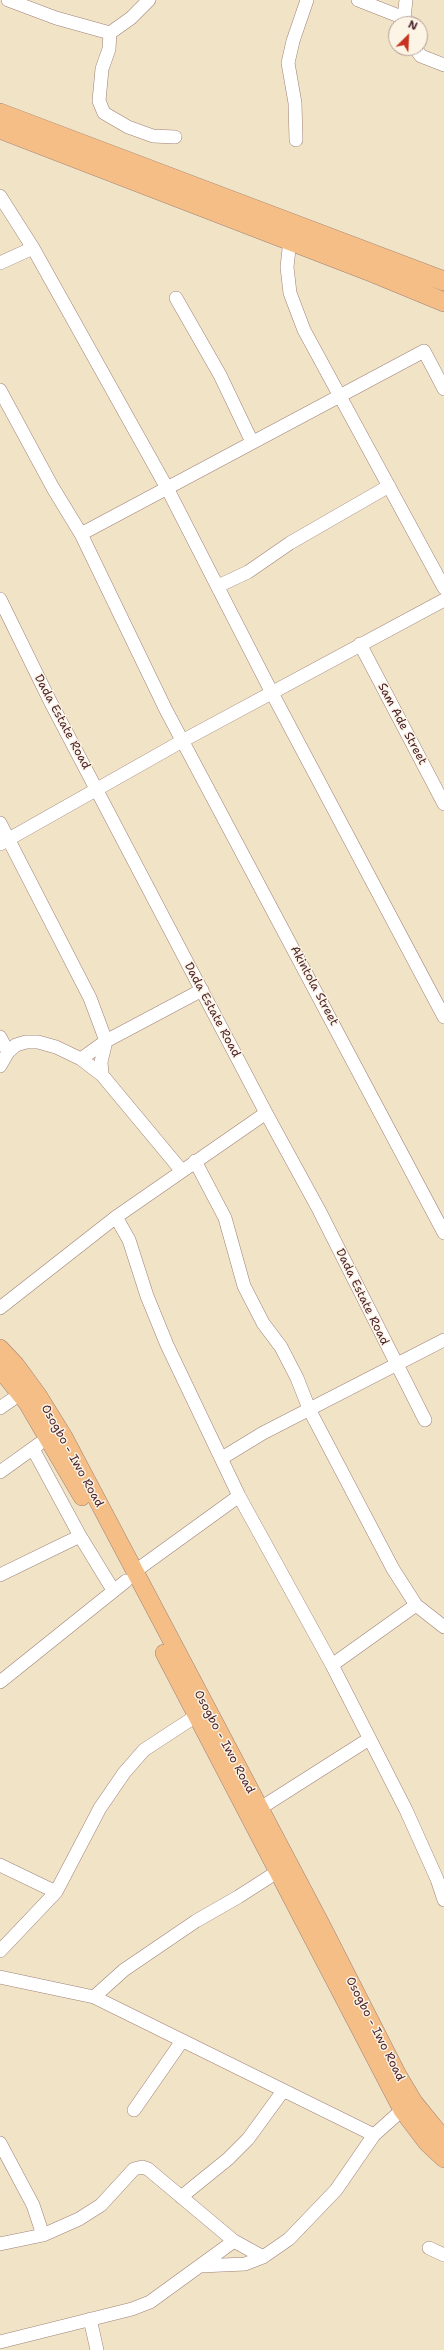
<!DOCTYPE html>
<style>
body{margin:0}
#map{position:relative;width:444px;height:2350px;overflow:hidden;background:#f1e3c5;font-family:"Shantell Sans",sans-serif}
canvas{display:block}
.north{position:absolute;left:388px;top:16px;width:40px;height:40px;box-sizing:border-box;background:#fcf5e5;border:1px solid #b59f9b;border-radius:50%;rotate:24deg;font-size:11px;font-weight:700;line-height:16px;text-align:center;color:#4a1f2b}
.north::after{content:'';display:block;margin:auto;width:14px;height:18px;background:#c8321e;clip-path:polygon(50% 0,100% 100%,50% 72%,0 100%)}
</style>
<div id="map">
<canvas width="444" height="2350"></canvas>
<div class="north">N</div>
</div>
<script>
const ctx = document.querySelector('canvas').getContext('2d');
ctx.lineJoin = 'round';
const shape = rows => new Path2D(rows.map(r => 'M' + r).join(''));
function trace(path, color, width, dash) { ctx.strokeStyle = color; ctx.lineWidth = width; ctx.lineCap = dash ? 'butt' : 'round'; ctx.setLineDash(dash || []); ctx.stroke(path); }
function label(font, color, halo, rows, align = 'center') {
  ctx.font = font + ' "Shantell Sans",sans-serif'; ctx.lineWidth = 3; ctx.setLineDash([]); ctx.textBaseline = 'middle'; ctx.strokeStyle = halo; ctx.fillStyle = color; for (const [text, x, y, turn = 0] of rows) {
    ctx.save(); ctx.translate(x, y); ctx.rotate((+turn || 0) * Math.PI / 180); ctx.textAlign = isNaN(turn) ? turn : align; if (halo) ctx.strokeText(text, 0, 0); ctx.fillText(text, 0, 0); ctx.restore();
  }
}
const minor = shape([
 [8,0,56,18,110,33,131,18,149,0],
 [358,0,404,18,410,24],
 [404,18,406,0],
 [110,33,109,49,102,69,99,101,104,113,128,127,153,136,175,137],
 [415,48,421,56,444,65],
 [296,140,295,103,288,63,293,41,307,0],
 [0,196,33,248],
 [290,240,287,267,290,293,304,330,444,588],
 [0,263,33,248,167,488,272,693,444,1017],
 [176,298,220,375,252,442],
 [0,390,53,488,81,534,166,710,444,1233],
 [81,534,424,351,444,389],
 [218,586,248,572,290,543,389,486],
 [0,599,50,701,266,1113,319,1210,425,1420],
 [360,644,444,804],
 [0,823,90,998,106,1041,101,1062,102,1075],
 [0,844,184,740,444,600],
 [0,1037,8,1052],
 [81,1059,106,1041,202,990],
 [0,1066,8,1052,16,1045,26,1042,38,1042,56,1047,81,1059,102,1075,181,1170],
 [195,1161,225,1218,244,1286,263,1323,281,1347,297,1378,310,1411,393,1569,416,1605,444,1627],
 [116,1217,129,1240,147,1296,167,1345,239,1496,332,1665,406,1810,437,1879,444,1900],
 [0,1308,116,1217,266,1113],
 [0,1408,20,1394],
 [33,1449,80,1536,113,1590],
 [222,1458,263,1433,444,1340],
 [0,1472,39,1444],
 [134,1572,239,1496],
 [0,1575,80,1536],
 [332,1665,416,1605],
 [0,1682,126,1581],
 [259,1809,369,1739],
 [0,1865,56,1892],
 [0,1951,56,1892,100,1808,124,1773,144,1750,196,1716],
 [0,1977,94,1997,374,2135],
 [94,1997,124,1970,196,1921,238,1897,277,1872],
 [134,2110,182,2041],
 [0,2143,33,2205,43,2235],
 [181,2197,228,2159,248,2139,283,2091],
 [0,2244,43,2235,79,2219,101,2205,134,2169,142,2167,148,2169,234,2241,263,2257],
 [429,2248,444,2255],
 [200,2266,245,2264,263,2257,289,2239,336,2190,374,2135,402,2110],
 [90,2319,97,2350],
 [0,2342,132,2309,150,2302,234,2241]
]);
const major = shape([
 [0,1348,16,1365,38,1395,64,1437,321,1924,398,2075,414,2102,444,2139],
 [0,1369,27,1403,82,1497],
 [164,1653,402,2110,427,2143,444,2159]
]);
const highway = shape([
 [0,113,444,281],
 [0,129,371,272,444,302]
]);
const streetNames = [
 ["Dada Estate Road",62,722,62],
 ["Sam Ade Street",402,724,62],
 ["Akintola Street",314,986,62],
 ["Dada Estate Road",212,1010,62],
 ["Dada Estate Road",362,1297,64],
 ["Osogbo - Iwo Road",72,1456,61],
 ["Osogbo - Iwo Road",224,1742,62],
 ["Osogbo - Iwo Road",375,2029,63]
];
trace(minor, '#9e8178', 14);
trace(major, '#9e8178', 18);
trace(highway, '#9e8178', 20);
trace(minor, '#fff', 13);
trace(major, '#f5be86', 17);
trace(highway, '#f5be86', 19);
label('12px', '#4a1f2b', '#fcf5e5', streetNames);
</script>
